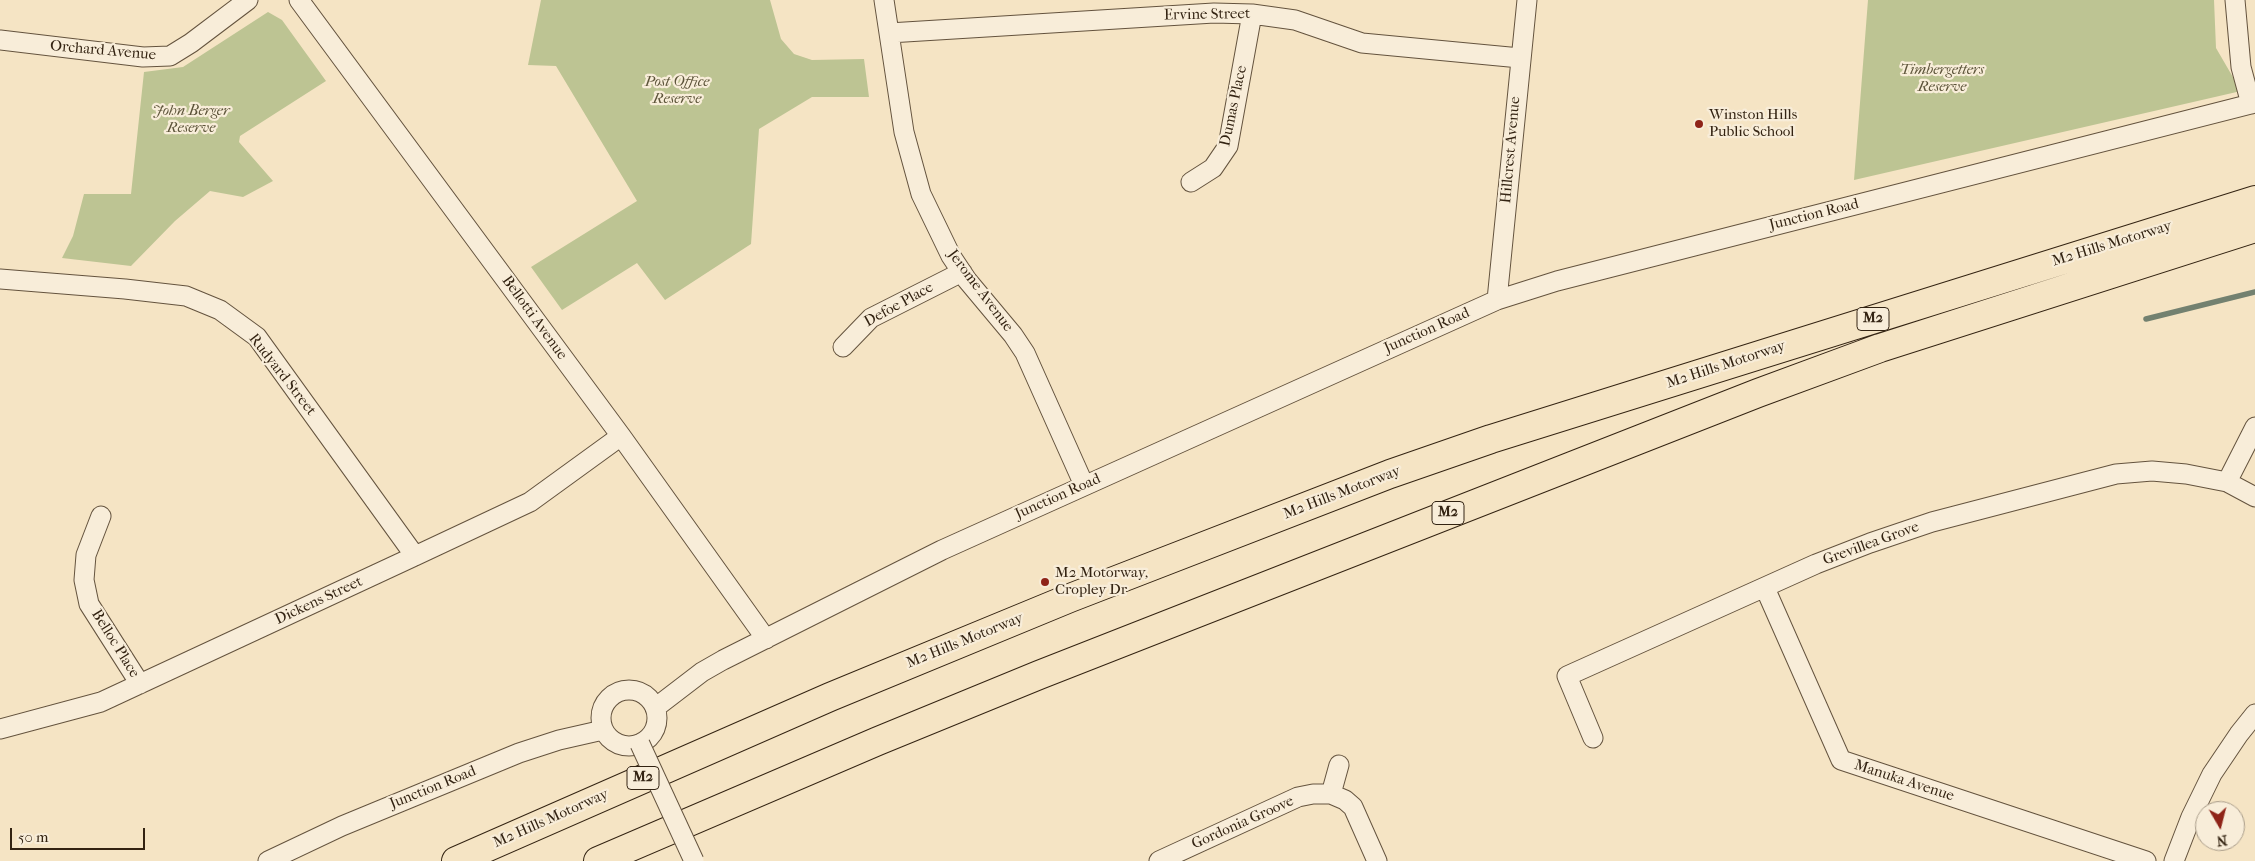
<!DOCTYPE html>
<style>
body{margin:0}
#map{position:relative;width:2255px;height:861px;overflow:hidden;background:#f5e4c4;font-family:"IM FELL French Canon",serif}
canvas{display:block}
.north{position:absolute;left:2195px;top:801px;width:50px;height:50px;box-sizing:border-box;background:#f8edd9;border:1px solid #a99c89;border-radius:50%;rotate:172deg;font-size:14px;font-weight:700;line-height:20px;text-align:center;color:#332312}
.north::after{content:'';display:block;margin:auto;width:18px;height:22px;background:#8f2418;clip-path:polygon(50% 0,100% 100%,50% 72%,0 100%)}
.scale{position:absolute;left:10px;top:828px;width:135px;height:22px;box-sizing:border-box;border:2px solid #332312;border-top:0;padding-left:6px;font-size:15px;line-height:18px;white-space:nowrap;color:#332312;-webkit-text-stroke:4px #f8edd9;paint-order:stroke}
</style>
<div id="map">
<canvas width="2255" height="861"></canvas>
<div class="north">N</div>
<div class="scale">50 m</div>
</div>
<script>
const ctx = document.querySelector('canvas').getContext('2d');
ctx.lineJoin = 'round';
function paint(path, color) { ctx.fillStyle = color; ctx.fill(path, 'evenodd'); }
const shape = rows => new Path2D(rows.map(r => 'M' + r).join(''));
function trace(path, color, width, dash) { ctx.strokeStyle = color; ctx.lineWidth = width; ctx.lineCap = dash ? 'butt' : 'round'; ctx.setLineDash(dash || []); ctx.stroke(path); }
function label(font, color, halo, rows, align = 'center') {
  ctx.font = font + ' "IM FELL French Canon",serif'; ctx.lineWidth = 4.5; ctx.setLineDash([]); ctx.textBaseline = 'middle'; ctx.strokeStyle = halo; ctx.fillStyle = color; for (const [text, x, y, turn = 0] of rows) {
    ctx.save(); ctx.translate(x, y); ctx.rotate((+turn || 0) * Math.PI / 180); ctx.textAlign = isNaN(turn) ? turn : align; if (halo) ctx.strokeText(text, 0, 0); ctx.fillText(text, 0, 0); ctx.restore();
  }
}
const green = shape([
 [541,0,770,0,781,39,794,54,812,60,864,59,869,97,812,97,759,129,751,244,665,300,637,263,562,310,531,267,637,201,556,66,528,65],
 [1868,0,2214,0,2216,48,2241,91,1854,180],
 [268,12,282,20,326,81,240,136,239,142,273,181,243,197,210,191,175,221,131,266,62,258,73,236,84,194,131,194,144,72,183,67]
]);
const stream = shape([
 [2146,319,2255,292]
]);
const minor = shape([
 [299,0,621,436,766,639],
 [884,0,904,132,921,194,951,256,967,280,1013,335,1025,353,1084,485],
 [2235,0,2241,67,2251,104],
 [889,33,1214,13,1252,14,1295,20,1362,43,1520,58],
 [0,40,143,57,170,56,191,43,248,0],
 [1191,182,1213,168,1228,146,1252,14],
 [0,279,125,289,186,296,220,310,257,337,415,556],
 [1497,300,1527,0],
 [843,347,871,318,962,272],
 [2227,482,2255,427],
 [101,516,86,555,84,580,89,604,140,684],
 [1765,588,1841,760,2146,861],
 '601 718a28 28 0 1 1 56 0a28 28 0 1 1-56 0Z',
 [655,708,702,672,723,660,942,550,1497,300,1557,281,2255,103],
 [0,729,101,702,415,556,530,502,621,436],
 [1593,738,1567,676,1816,564,1870,543,1932,522,2116,474,2152,471,2186,474,2227,482,2255,497],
 [1331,794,1339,765],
 [268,861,342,826,519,753,559,740,603,730],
 [1159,861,1298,797,1313,794,1331,794,1345,800,1353,807,1377,861],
 [2174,861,2191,817,2212,774,2239,734,2255,714]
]);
const highway = shape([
 [456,861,830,697,1070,598,1390,474,1491,439,2255,200],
 [598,861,878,741,1039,675,1758,393,1880,348,2255,228]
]);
const minorBridge = shape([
 [640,744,694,861]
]);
const markers = [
 [1699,124,5,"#8f2418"],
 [1045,582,5,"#8f2418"]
];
const shields = [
 [1873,319,32],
 [1448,513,32],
 [643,778,32]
];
const shieldNames = [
 ["M2",1873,319],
 ["M2",1448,513],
 ["M2",643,778]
];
const streetNames = [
 ["Ervine Street",1207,15,-1],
 ["Orchard Avenue",103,51,5],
 ["Dumas Place",1234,106,-78],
 ["Hillcrest Avenue",1511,150,-85],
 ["Junction Road",1814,215,-14],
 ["M2 Hills Motorway",2112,244,-17],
 ["Jerome Avenue",980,291,53],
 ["Defoe Place",899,305,-29],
 ["Bellotti Avenue",534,318,54],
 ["Junction Road",1427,331,-24],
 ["M2 Hills Motorway",1726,365,-18],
 ["Rudyard Street",282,375,52],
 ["M2 Hills Motorway",1342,493,-21],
 ["Junction Road",1058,497,-24],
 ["Grevillea Grove",1871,544,-20],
 ["Dickens Street",319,601,-25],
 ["M2 Hills Motorway",965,641,-22],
 ["Belloc Place",115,644,58],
 ["Manuka Avenue",1904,781,18],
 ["Junction Road",433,788,-22],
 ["M2 Hills Motorway",551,819,-24],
 ["Gordonia Groove",1243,823,-24]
];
const parkNames = [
 ["Timbergetters",1942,70],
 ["Reserve",1942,87],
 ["Post Office",677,82],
 ["Reserve",677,99],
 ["John Berger",191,111],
 ["Reserve",191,128]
];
const poiNames = [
 ["Winston Hills",1709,115],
 ["Public School",1709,132],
 ["M2 Motorway,",1055,573],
 ["Cropley Dr",1055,590]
];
paint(green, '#bdc493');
trace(stream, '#738170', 5.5);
trace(minor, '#64533e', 21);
trace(highway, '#332312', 30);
trace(minor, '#f8edd9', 19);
trace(highway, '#f5e4c4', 28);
trace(minorBridge, '#64533e', 21, []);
trace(minorBridge, '#f8edd9', 19);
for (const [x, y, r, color] of markers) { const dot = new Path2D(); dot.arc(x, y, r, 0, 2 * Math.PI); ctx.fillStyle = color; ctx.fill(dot); trace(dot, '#f8edd9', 2); }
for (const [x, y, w] of shields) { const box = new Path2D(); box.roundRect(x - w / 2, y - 11.5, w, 23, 4); ctx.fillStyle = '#f8edd9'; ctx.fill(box); trace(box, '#332312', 1); }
label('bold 14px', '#332312', null, shieldNames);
label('15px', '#332312', '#f8edd9', streetNames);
label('italic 15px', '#5c5339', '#f8edd9', parkNames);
label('15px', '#332312', '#f8edd9', poiNames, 'left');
</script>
